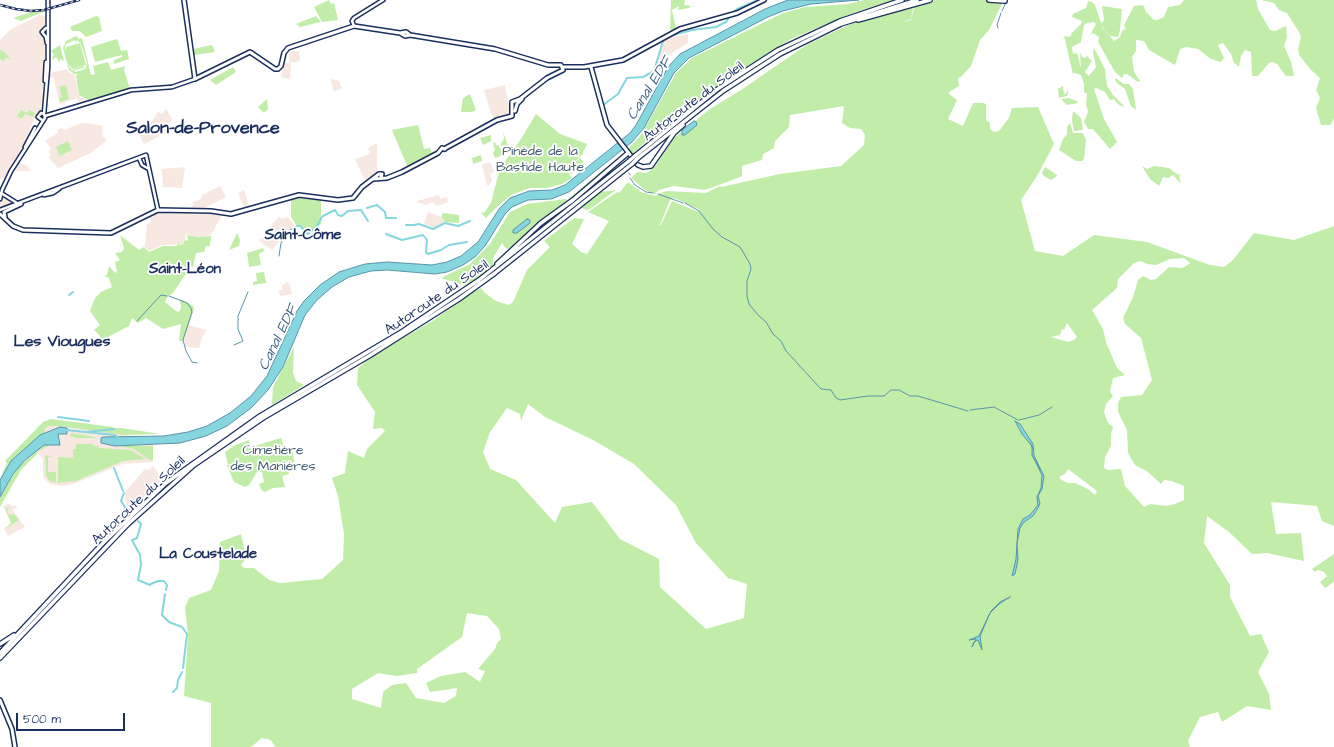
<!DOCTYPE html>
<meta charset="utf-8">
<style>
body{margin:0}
#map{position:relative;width:1334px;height:747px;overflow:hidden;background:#fff;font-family:"Architects Daughter",sans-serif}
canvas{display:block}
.scale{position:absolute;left:16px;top:713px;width:109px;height:18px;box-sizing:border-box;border:2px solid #1b2f5e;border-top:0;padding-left:5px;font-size:12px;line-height:14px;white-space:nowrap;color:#1b2f5e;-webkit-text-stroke:3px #fff;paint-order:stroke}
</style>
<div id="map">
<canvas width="1334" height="747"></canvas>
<div class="scale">500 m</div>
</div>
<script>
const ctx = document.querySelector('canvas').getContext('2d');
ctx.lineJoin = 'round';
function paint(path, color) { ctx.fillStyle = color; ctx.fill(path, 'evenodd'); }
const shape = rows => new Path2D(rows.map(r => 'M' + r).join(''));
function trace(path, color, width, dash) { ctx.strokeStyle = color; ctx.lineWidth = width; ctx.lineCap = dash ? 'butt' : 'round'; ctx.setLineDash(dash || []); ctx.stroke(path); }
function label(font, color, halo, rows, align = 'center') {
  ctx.font = font + ' "Architects Daughter",sans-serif'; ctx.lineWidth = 3.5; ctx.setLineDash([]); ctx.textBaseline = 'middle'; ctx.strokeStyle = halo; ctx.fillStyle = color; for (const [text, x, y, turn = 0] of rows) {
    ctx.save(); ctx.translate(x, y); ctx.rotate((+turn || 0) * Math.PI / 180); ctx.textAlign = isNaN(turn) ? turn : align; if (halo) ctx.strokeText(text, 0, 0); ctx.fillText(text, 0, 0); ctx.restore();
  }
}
const built = shape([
 [40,15,46,17,46,25,41,33,45,37,46,43,41,112,34,119,26,141,6,177,0,179,0,40,11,29],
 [688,34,688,43,669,55,660,70,656,67,662,41,672,37],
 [292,51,299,51,300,61,289,63,291,64,290,79,281,77,283,63,289,63,289,53],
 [67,69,70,73,75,75,79,96,88,101,79,103,77,98,60,104,53,77,49,78,50,73],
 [330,79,339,81,342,88,334,92],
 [505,85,509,108,512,112,511,116,495,120,491,113,484,90],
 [166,109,172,118,168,131,145,144,142,141,139,132,150,132,158,129,153,125,150,129,147,128,158,112,162,114],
 [86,123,103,126,102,135,107,140,91,153,58,168,49,158,51,155,49,151,51,148,45,141,58,133,58,130,61,128,65,130,78,124],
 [377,143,377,174,366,182,355,159,370,154,368,148],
 [18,162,27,166,31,171,11,171],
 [490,162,494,172,490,174,492,180,489,185,487,186,482,165],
 [185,167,182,188,163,187,162,169],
 [220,186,226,197,203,209,192,209,193,202,201,199,202,195],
 [244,190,249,206,244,208,238,193],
 [439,195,440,199,447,197,448,202,438,206,432,202,426,205,417,202,417,201],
 [0,196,6,197,16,203,0,209],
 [161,212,192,214,210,213,222,215,211,235,200,237,186,234,185,244,163,245,149,251,145,247,147,224,151,222,149,216],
 [428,212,441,217,444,222,438,227,433,227,424,224],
 [279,217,282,219,288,217,295,226,288,230,272,250,259,241,272,228,272,224],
 [285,281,290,284,292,294,280,296,279,290,282,290,282,285,286,283],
 [188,325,207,330,202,337,199,348,185,347,184,337],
 [59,421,83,423,117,433,125,433,139,445,153,445,153,462,123,464,73,484,63,486,50,484,43,477,43,459,36,451,44,432,40,427],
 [153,466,159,474,161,481,128,512,125,497,126,491,145,469,149,470],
 [10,503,11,506,17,506,17,508,13,509,14,512,25,527,8,536,4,528,11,523,3,506]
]);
const green = shape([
 [329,0,331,4,334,3,338,20,322,22,314,7],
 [671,0,685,0,684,5,691,6,689,8,678,10,679,6,672,10,676,28,670,31],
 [864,0,893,0,853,13,791,39,731,76,668,122,631,155,627,150,641,135,676,73,692,58,783,13,805,7,848,4],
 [930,0,1004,0,989,30,980,40,971,66,961,77,958,78,959,86,949,92,949,94,957,100,948,119,963,126,973,103,983,103,986,104,986,120,990,123,990,129,994,132,999,131,1009,118,1012,108,1038,107,1054,144,1037,176,1021,200,1035,251,1063,256,1094,235,1147,242,1210,265,1224,267,1233,260,1254,233,1294,240,1334,226,1334,526,1322,521,1317,506,1271,502,1276,534,1301,533,1304,561,1267,553,1252,554,1229,532,1207,516,1204,543,1230,585,1230,597,1250,636,1261,634,1269,652,1258,672,1269,694,1271,710,1247,706,1222,722,1218,712,1200,717,1188,741,1190,747,275,747,271,740,262,738,251,747,211,747,211,703,184,696,188,635,185,608,189,598,211,590,219,571,220,542,241,534,246,558,241,565,244,568,254,568,269,580,280,583,322,579,343,560,344,534,338,496,332,478,345,473,348,451,364,458,367,449,385,431,382,428,373,429,375,412,357,385,358,368,372,356,434,320,471,293,481,288,485,293,496,301,509,305,513,302,527,270,550,247,544,241,574,218,584,219,572,244,581,252,587,254,609,221,588,212,617,192,619,193,628,182,641,192,655,196,666,191,706,193,720,186,721,187,780,174,841,166,864,145,865,135,861,129,850,128,842,123,844,106,790,115,789,127,775,141,774,148,763,154,762,160,742,166,742,176,735,179,705,190,674,186,659,190,655,194,645,190,631,178,637,172,647,173,656,165,674,138,710,109,741,90,808,44,857,21,914,3,911,19,900,23,911,20,915,4],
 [674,198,698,209,701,213,672,201,661,225,660,225,670,200],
 [1184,258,1190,263,1186,266,1182,268,1169,267,1156,279,1151,280,1143,276,1138,280,1133,297,1123,318,1125,324,1141,338,1152,380,1142,395,1121,397,1118,403,1118,412,1127,430,1128,453,1135,465,1148,472,1161,484,1164,480,1172,481,1184,486,1184,500,1175,504,1166,506,1150,504,1144,507,1125,486,1121,469,1108,470,1104,468,1105,457,1111,446,1111,434,1113,427,1108,423,1104,412,1106,404,1113,396,1110,392,1113,378,1125,375,1117,368,1106,342,1103,329,1092,310,1117,288,1118,279,1134,263,1141,261,1147,264,1156,265,1170,259],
 [1067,323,1077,337,1074,340,1068,342,1051,337,1060,335,1062,329,1064,330],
 [528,404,545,417,593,440,634,464,676,505,696,543,728,578,747,584,744,618,706,629,660,587,659,559,620,539,592,502,562,507,555,523,516,480,490,469,483,452,490,432,507,408,520,414,521,421],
 [1068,469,1097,491,1095,495,1088,489,1075,483,1068,483,1060,479,1060,476,1065,474],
 [467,613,487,616,499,629,501,639,497,643,495,649,478,669,485,671,480,682,465,672,441,676,426,683,430,692,457,688,456,696,444,703,416,698,406,683,392,685,383,692,381,708,352,699,352,689,378,673,397,676,417,673,417,669,462,637],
 [1184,0,1256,0,1258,9,1270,30,1275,31,1286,26,1287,37,1284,46,1291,62,1294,76,1286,76,1277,64,1272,62,1269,63,1258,76,1252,76,1251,52,1245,50,1241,56,1239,67,1234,63,1231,54,1223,43,1218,45,1224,58,1221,62,1211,59,1198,49,1186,47,1180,49,1175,65,1149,50,1144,41,1136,40,1136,51,1132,57,1134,72,1140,81,1138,82,1127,74,1124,74,1122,78,1115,72,1098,42,1099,37,1093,33,1090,35,1096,24,1094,22,1087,23,1084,25,1081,42,1072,47,1073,54,1077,53,1081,68,1080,52,1082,57,1085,58,1087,56,1092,61,1085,72,1089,76,1096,67,1093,52,1094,48,1105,69,1107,86,1113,95,1125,107,1119,105,1114,99,1110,100,1105,92,1096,88,1094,89,1104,119,1117,142,1110,149,1093,129,1088,129,1084,122,1088,112,1086,104,1087,94,1084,92,1084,84,1081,75,1075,73,1073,74,1064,36,1070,37,1072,33,1081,24,1082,21,1072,17,1073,14,1086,8,1088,1,1092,2,1095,5,1103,29,1114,41,1120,37,1123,29,1126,30,1124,25,1134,6,1143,5,1146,12,1154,20,1157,20,1164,17,1168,7,1180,5],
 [1261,0,1334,0,1334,119,1330,125,1321,125,1316,108,1320,98,1316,90,1320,78,1311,70,1299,55,1298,49,1301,37,1299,32,1287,13,1279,10,1274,3],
 [1102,6,1122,9,1120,30,1118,37,1110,36,1105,31,1101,24,1104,20],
 [46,11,21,21,13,18,31,12],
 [96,16,99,17,102,31,86,37,80,31,72,31,70,27],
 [316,16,321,22,300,27,296,24],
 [76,36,79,39,82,38,91,75,95,74,93,66,108,62,111,70,125,66,124,70,130,89,90,101,79,95,76,75,80,74,74,74,69,70,63,48,66,41],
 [75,40,76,43,77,40,81,44,87,63,85,69,75,72,74,71,75,70,84,68,84,66,73,69,73,71,70,68,69,64,72,69,86,65,80,43,66,47,66,52,65,47,66,44],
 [117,39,121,51,127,50,129,59,114,64,114,60,122,57,122,55,95,62,91,47],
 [60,45,64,61,60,59,60,63,56,57,52,60,53,55,55,56,51,51],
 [212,45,215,52,194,55,193,49],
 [0,50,3,51,12,60,6,57,4,61,0,59],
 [233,67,236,72,216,85,210,80],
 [1116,78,1123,84,1129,84,1133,89,1136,110,1131,106,1125,89,1118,84,1115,80],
 [66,85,69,99,60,102,59,98,66,96,62,97,59,87],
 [1063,86,1064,94,1067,93,1068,88,1068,93,1067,96,1059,98,1058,89],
 [470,94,476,110,472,112,461,112,463,98],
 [1068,98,1077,101,1078,103,1067,105,1061,99],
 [267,99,268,109,264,113,258,107],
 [21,110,27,113,29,110,35,113,33,117,25,114,22,119,17,116],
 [1073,111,1081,118,1083,129,1081,130,1074,131,1072,120],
 [536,114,560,134,587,144,582,155,568,168,580,158,584,163,571,174,566,169,572,178,562,184,547,188,530,188,511,195,500,204,486,218,481,213,485,212,491,203,500,168,521,139],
 [1070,123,1073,133,1083,133,1086,140,1084,159,1082,161,1076,161,1059,150,1063,139,1067,134,1067,127],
 [418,125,424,149,430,148,432,154,408,168,392,130],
 [503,131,508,146,501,156,495,158,493,153,495,150,493,143,495,142,496,145,498,145,501,150,506,149,505,145,500,146,504,138],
 [491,135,491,141,483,145,480,138],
 [68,141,72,150,60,156,56,147],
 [626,151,630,156,573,203,569,198],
 [481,155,482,161,473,164,472,158],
 [1142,166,1147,169,1154,166,1169,168,1178,175,1181,173,1179,177,1181,184,1173,175,1168,178,1163,177,1159,186,1150,179],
 [1045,167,1057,175,1057,176,1051,180,1044,176,1042,173],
 [616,190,590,209,586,210,581,207,601,192],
 [296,198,317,199,321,201,321,224,307,234,300,227,297,226,291,217,291,199],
 [566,199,570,204,521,245,506,249,502,243,493,258,493,266,467,286,441,278,470,264,490,244,510,212,527,204],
 [443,213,459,215,459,223,445,222,441,217],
 [237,233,240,240,239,246,229,250],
 [120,235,139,250,144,247,149,252,163,246,177,246,179,242,179,245,184,244,184,241,188,240,187,235,199,237,211,236,210,246,206,246,204,252,196,253,193,267,191,266,173,293,167,297,165,302,176,311,179,312,181,308,180,299,187,302,193,306,194,309,183,341,179,341,181,324,163,329,146,318,138,323,132,318,129,326,100,341,100,336,94,330,100,325,90,311,95,298,101,292,112,287,109,278,104,276,107,275,109,266,115,273,117,271,115,262,120,260,115,253,122,252,124,248],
 [263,248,264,251,259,254,261,265,249,267,247,253],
 [264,272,266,283,253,285,253,282,257,281,256,273],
 [294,347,293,373,296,381,304,385,272,405,273,387],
 [51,419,113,427,114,430,114,428,122,428,160,434,125,435,59,426,48,426,44,429,45,432,9,464,0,478,7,463,5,461,43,422],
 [71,433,90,436,97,438,76,438,70,436],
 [281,438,284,447,292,447,295,467,288,467,289,474,282,476,285,487,273,488,265,492,262,491,259,484,264,482,262,472,257,472,249,485,245,487,234,482,227,465,231,464,228,464,225,452,235,445,249,440,251,447],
 [76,444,93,444,93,446,98,446,99,448,130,450,146,459,123,461,76,481,58,483,58,457,73,458,73,449,76,449],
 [44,445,50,445,37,452,37,454,21,470,0,507,0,497,18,467],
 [118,446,153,446,153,460,150,460,134,449],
 [45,455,52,457,48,457,48,472,56,472,56,483,50,481,46,476],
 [4,505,5,509,10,507,7,510,9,515,14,514,19,520,5,529,11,523],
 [1334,554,1334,582,1325,588,1320,582,1327,576,1328,578,1324,572,1318,570,1315,572,1312,569]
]);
const water = shape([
 [788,0,859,0,811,4,783,11,768,17,689,58,674,73,644,128,632,142,569,192,551,199,528,200,512,207,505,214,485,246,475,257,463,265,447,272,435,274,387,270,371,271,349,277,332,287,317,300,305,315,283,367,268,390,251,408,227,426,206,436,180,443,115,446,101,443,101,438,103,437,164,436,188,432,207,426,230,413,251,396,267,376,297,311,304,301,320,285,339,272,365,264,387,262,432,265,447,262,461,256,478,242,499,209,510,198,529,191,552,190,565,185,630,133,636,125,668,67,680,54,765,9,788,0],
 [694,121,696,122,697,125,685,135,682,135,682,130,694,121],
 [527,219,530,220,530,223,517,233,513,233,513,230,527,219],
 [1015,421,1020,424,1033,444,1034,456,1044,476,1042,489,1038,496,1040,503,1038,508,1033,516,1024,522,1020,528,1017,543,1018,560,1015,574,1012,576,1016,559,1018,529,1023,519,1030,515,1038,505,1037,497,1041,488,1042,475,1032,455,1032,446,1022,434,1015,421],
 [60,427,67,428,67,434,58,434,60,445,44,445,24,461,13,474,0,497,0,480,11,461,40,435,60,427],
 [1010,597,999,604,990,613,980,636,982,650,978,640,974,642,972,647,976,639,969,640,979,636,991,611,1000,602,1010,597]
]);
const stream = shape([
 [1002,11,1007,0],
 [998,28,997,25,1001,13],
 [629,173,630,175],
 [630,178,635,185,646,192,653,193],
 [658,194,683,203],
 [685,203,699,211,713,229,722,237,740,247,750,264,751,269,747,281,747,296,749,304,758,315,766,322,773,334,781,341,786,351,821,389,831,390,836,398,840,400,868,396,884,396,891,390,899,390,910,396,918,396,968,411],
 [290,230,295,227],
 [279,256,281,243,289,230],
 [169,296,187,303,191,308,192,312,183,340,186,351,192,362,197,363],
 [137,321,161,295,167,296],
 [234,345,243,341,238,329,238,316,248,292],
 [970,410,994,407,1018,420],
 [1019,420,1039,415,1052,407],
 [1030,443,1033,449],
 [1035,458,1040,470]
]);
const canal = shape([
 [733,12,737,9,758,0],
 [673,35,692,30,716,27,726,22,730,16],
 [593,78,600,106],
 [603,105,618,94,627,78,643,77,654,71,663,41],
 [367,208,377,205,385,212,386,218,396,218],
 [361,210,368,221],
 [323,216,335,210,338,215,342,216,348,211,361,210],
 [406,225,414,225,419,224,433,229,445,223,458,226,470,221],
 [297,226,300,226,308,234,317,226,322,217],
 [386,234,402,240,423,235,427,240,426,252,428,254,441,250,449,245,467,242],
 [69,295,73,292],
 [58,417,89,421],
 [66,430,115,435,118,437],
 [87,432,114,429],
 [114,468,123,491],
 [124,493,121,501,125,507,124,512],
 [125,514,125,516],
 [138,521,141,524,137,538,132,540,140,555,141,565,138,580,150,585],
 [151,584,158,581,164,581,167,585,166,590],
 [165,594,162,615,169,622,182,627,187,634,183,668],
 [173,692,177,688,178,680,182,672]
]);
const secondary = shape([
 [354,26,352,21,354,18,383,0],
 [46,28,42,32,46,37,47,43],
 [45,81,46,62],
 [41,113,38,117,42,120],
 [44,114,48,67,48,0],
 [45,116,131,90,172,87,195,79],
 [25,147,35,128],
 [139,158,142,165,149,169],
 [1,193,17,203],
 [44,195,53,193,59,189],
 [0,199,2,190,11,171,45,118,44,114,41,113],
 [0,210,146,155,158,210]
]);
const primary = shape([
 [184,0,195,79,250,52,275,69,278,69,281,66,284,53,288,48,354,26],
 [354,26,400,33,405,36,410,35,495,49,548,65,561,65,563,70],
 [400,33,406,32,410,35],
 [563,67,584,67,623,60,680,29,737,13,764,0],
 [591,67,607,125,631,156],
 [515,111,517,104,522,99],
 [444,149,497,120,512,116,512,102,520,99,547,78,563,70],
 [373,179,387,178,402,172,438,153,442,148,445,149],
 [362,187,379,174,382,174,381,177],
 [0,214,13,226,23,230,111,233,158,210,211,211,231,214,299,195,338,200,353,198,362,187],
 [5,217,4,212,21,204],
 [0,700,12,729,15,747]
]);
const highway = shape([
 [989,0,1005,1],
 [858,20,930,0],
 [636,155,719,88,778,50,840,21,902,0],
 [638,158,723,91,780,54,841,24,917,0],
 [638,165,643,167,651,166,674,133,683,125],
 [497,264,541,223,573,200,628,153],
 [0,644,14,635],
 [0,653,103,543,166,483,260,416,403,331,479,280,629,161],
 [0,658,128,524,194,465,263,418,369,356,459,299,495,273,632,164]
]);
const rail = shape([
 [0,5,16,9,31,11,44,10,79,0]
]);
const highwayBridge = shape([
 [629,161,636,155],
 [632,164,638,158]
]);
const streetNames = [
 ["Autoroute du Soleil",694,102,-37],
 ["Autoroute du Soleil",437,298,-34],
 ["Autoroute du Soleil",139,501,-43]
];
const parkNames = [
 ["Pinède de la",540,152],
 ["Bastide Haute",540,168],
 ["Cimetière",273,451],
 ["des Manières",273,467]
];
const waterNames = [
 ["Canal EDF",650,89,-58],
 ["Canal EDF",279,338,-64]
];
const neighbourhoodNames = [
 ["Saint-Côme",303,236],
 ["Saint-Léon",185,270],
 ["La Coustelade",208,555]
];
const quarterNames = [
 ["Les Viougues",62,343]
];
const districtNames = [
 ["Salon-de-Provence",203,129]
];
paint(built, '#f8e8e2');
paint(green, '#c1eda9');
paint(water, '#85d6de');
trace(water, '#5b93ab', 1);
trace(stream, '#5b93ab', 1);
trace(canal, '#85d6de', 2);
trace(secondary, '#1b2f5e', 5.5);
trace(primary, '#1b2f5e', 6);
trace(highway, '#1b2f5e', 6);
trace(secondary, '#fff', 2.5);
trace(primary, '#fff', 3);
trace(highway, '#fff', 3.5);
trace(rail, '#1b2f5e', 2.5);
trace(rail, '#fff', 1, [3]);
trace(highwayBridge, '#1b2f5e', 6, []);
trace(highwayBridge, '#fff', 3.5);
label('14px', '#1b2f5e', '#fff', streetNames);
label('14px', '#445e71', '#fff', parkNames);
label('italic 15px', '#3b6184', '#fff', waterNames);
label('bold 15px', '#1b2f5e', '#fff', neighbourhoodNames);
label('bold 16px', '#1b2f5e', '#fff', quarterNames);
label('bold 18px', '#1b2f5e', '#fff', districtNames);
</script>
